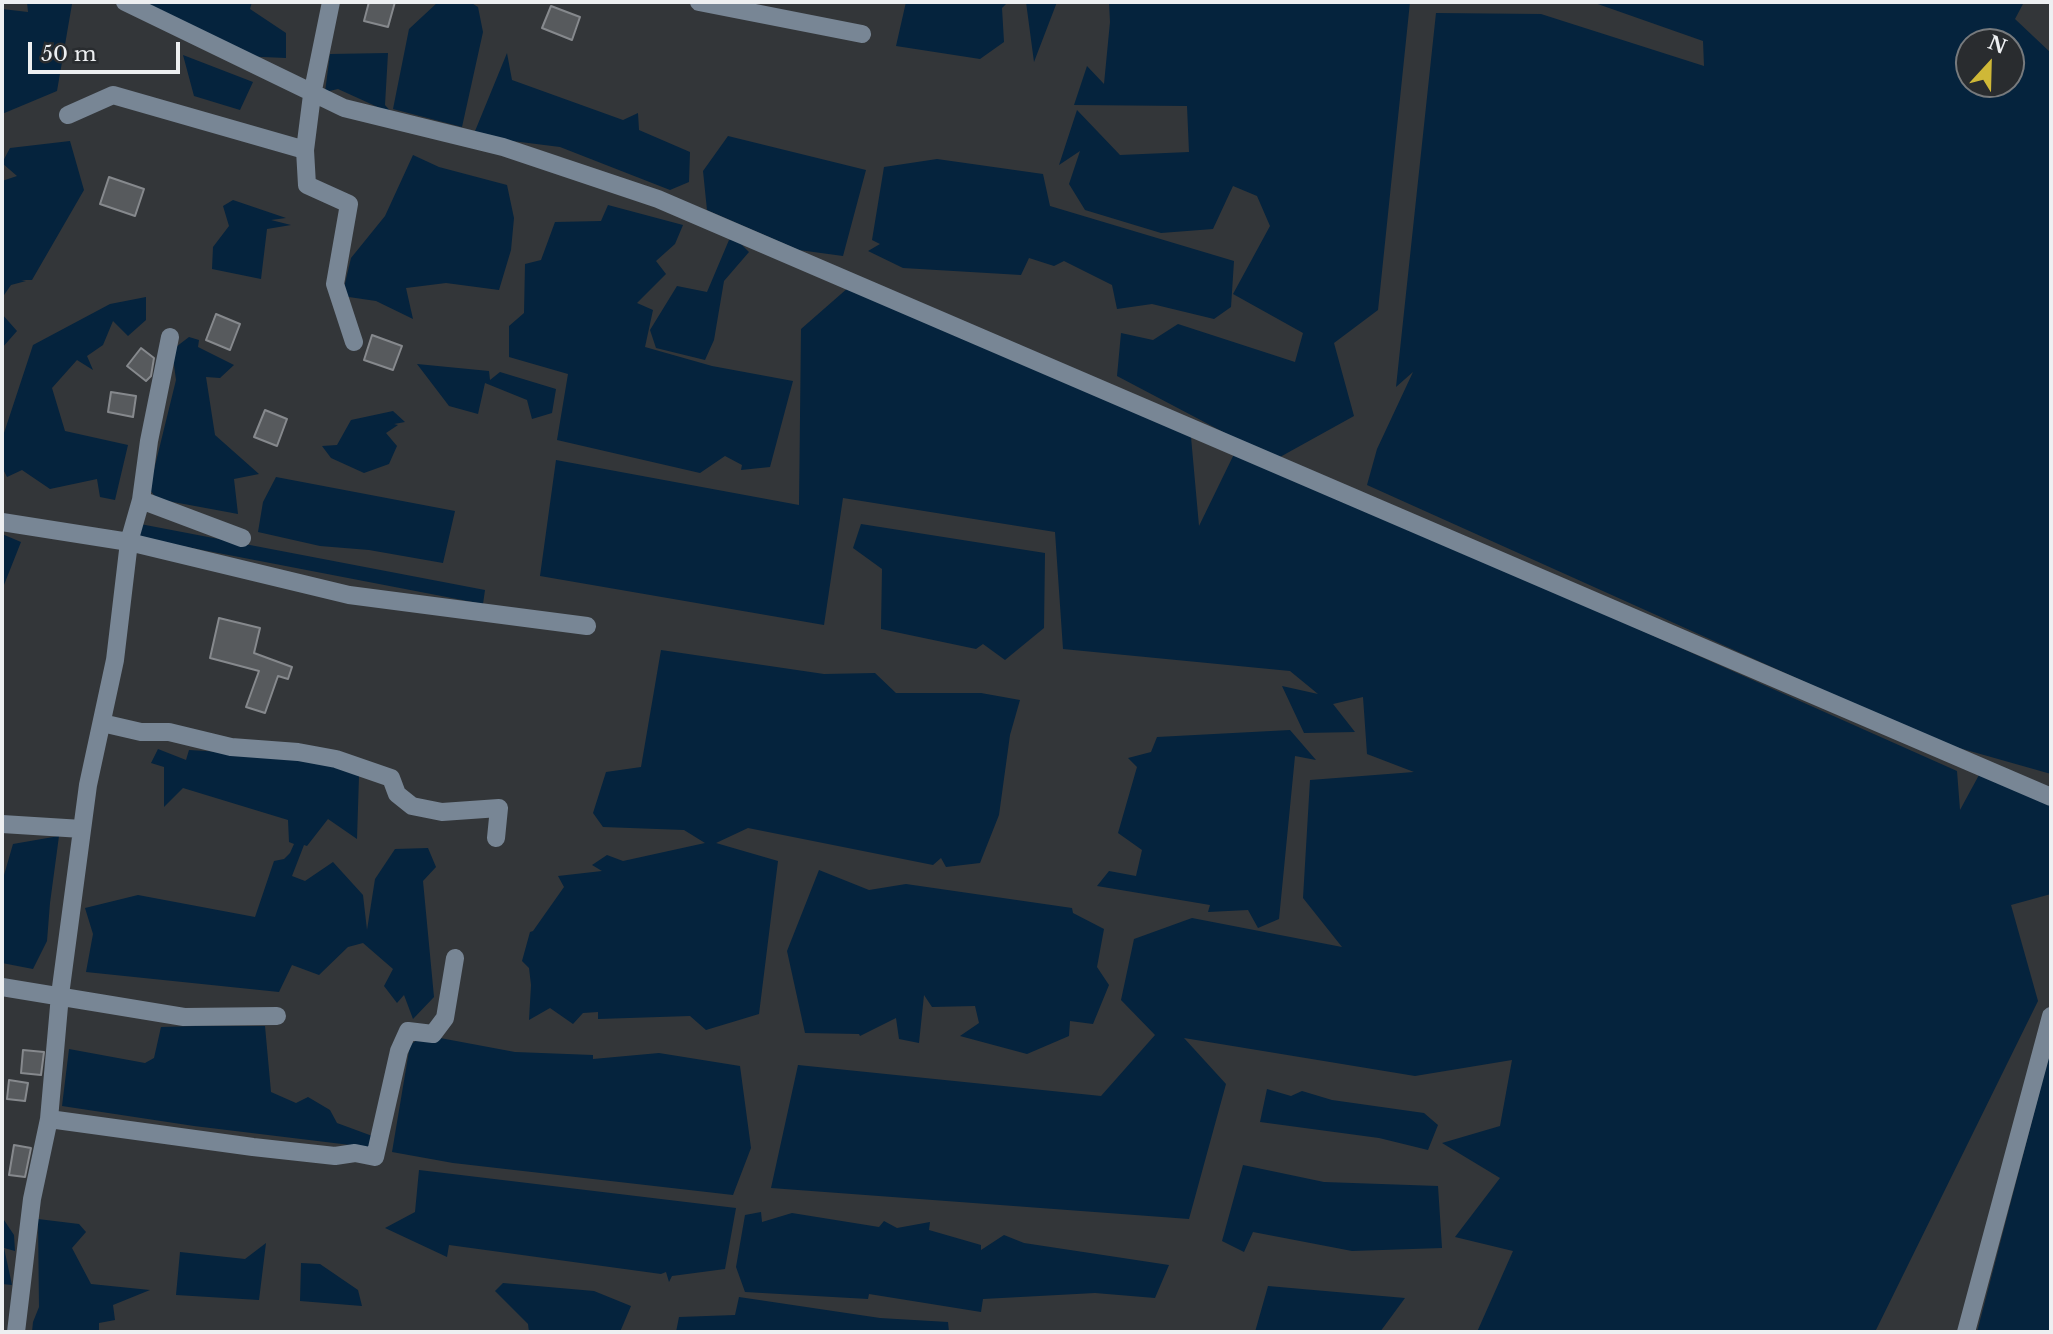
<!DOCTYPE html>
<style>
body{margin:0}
#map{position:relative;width:2053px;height:1334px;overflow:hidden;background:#333639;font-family:"Libre Baskerville",serif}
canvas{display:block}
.frame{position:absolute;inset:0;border:4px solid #edeff1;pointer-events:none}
.north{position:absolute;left:1955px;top:28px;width:70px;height:70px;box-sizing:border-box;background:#292c2f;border:2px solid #777a7d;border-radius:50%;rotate:22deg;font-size:19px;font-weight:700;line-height:28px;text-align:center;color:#edeff1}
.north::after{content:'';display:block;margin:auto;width:24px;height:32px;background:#cfb837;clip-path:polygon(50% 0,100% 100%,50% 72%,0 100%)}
.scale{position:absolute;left:28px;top:42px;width:152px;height:32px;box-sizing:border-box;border:4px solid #edeff1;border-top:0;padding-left:9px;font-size:21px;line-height:24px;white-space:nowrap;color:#edeff1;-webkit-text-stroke:5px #292c2f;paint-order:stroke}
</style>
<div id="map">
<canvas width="2053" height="1334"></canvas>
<div class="frame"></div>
<div class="north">N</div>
<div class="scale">50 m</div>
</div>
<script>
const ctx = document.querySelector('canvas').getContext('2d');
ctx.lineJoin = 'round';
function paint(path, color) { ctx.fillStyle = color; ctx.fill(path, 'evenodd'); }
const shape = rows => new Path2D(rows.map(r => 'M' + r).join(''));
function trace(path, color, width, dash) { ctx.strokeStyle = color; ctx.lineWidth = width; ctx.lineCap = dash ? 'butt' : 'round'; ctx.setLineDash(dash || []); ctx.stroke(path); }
const water = shape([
 [27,2,72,4,57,91,2,114,2,9,28,12],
 [145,2,252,2,250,9,286,33,286,58,240,56],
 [438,2,470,2,478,7,483,32,462,127,393,109,409,29],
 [906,2,1008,2,1002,8,1004,42,980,59,896,46],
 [1026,2,1057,2,1034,62],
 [1109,2,1410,2,1378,310,1334,343,1354,416,1280,457,1246,444,1117,376,1121,333,1153,340,1178,324,1295,362,1303,333,1233,294,1270,226,1257,196,1233,186,1213,229,1161,233,1085,210,1069,184,1080,151,1059,165,1077,110,1120,155,1189,152,1187,106,1074,105,1087,66,1104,84,1110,22],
 [1592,2,2024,2,2015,19,2051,53,2051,774,1931,740,1881,716,1367,485,1377,449,1413,372,1396,387,1436,13,1541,14,1704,66,1703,41],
 [1969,42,2011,42,2011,84,1969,84],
 [388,53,385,105,393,114,338,89,325,92,330,54],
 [507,53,512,80,623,120,638,113,639,130,690,152,689,182,670,190,560,147,473,136],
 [183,55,253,82,240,110,194,96],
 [728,136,866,170,843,256,799,250,707,210,703,171],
 [70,141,84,190,32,280,21,280,26,281,11,285,2,298,2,181,17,176,2,163,10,148],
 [413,155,439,167,507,185,514,218,511,250,499,290,446,283,406,288,413,319,376,301,342,296,351,258,385,216],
 [937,159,1043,174,1050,206,1234,261,1231,307,1214,319,1152,304,1117,309,1112,285,1064,261,1054,266,1029,258,1021,275,903,268,868,251,880,244,872,240,884,167],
 [233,200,286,218,271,220,291,225,267,229,261,279,212,269,213,247,229,226,223,206],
 [608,205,683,225,675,244,656,261,666,274,637,303,653,310,645,347,712,366,793,381,770,467,741,470,742,465,725,456,700,473,557,440,568,374,509,357,509,326,524,313,525,264,541,260,555,222,601,221],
 [736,239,749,252,724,281,714,340,705,360,656,348,650,330,677,286,707,292,729,240],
 [849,287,1191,437,1199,526,1236,450,1957,771,1960,810,1979,775,2051,805,2051,894,2011,905,2038,1001,1875,1332,1477,1332,1513,1251,1455,1237,1500,1178,1442,1143,1500,1126,1512,1060,1415,1076,1184,1038,1226,1084,1189,1219,771,1188,798,1065,1101,1096,1155,1035,1121,1000,1134,939,1192,918,1342,947,1303,898,1310,780,1414,772,1367,754,1363,697,1333,704,1355,732,1304,733,1282,686,1318,694,1290,671,1063,649,1055,532,843,498,824,625,540,576,556,460,799,505,801,329],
 [146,297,146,320,128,336,113,321,103,345,87,356,93,370,77,360,52,388,65,431,128,445,115,500,100,497,97,479,50,489,22,470,7,477,2,467,2,439,33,345,110,304],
 [2,314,17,331,2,348],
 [189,337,199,340,198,347,234,365,220,378,206,377,215,435,259,474,234,479,238,514,157,499,147,486,151,482,176,380,172,350],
 [417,364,489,371,490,380,500,372,556,389,552,413,532,419,527,400,485,383,478,414,449,406],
 [393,411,405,422,394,424,398,425,386,433,397,446,389,464,364,473,331,458,322,446,337,445,351,420],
 [276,477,455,511,443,563,369,550,320,546,258,532,263,502],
 [135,523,485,590,483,604,130,536],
 [861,524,1045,553,1044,628,1005,660,983,644,976,649,881,629,882,569,853,548],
 [2,534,21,542,2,590],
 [661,650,824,674,875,673,896,693,981,693,1020,700,1010,735,999,815,980,863,946,867,941,858,933,865,748,828,716,843,778,861,759,1014,706,1030,690,1016,598,1019,598,1012,583,1013,573,1024,550,1008,529,1020,531,985,529,968,522,961,530,932,533,931,564,887,558,876,602,871,592,865,607,855,623,861,705,843,684,830,603,827,593,813,606,772,641,767],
 [1290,730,1316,760,1295,756,1279,919,1258,928,1248,910,1208,912,1210,905,1097,886,1109,871,1136,876,1142,850,1118,833,1137,767,1128,758,1151,752,1157,737],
 [158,749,186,760,189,750,336,759,359,776,357,839,328,819,307,846,304,845,292,876,305,881,333,862,363,895,367,930,375,879,395,849,428,848,436,867,423,881,434,997,413,1019,404,995,397,1003,384,986,393,969,363,943,348,947,319,975,292,965,279,992,86,972,93,934,85,908,138,895,255,917,274,861,284,859,290,853,294,844,289,842,288,820,183,788,164,807,164,767,151,763],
 [59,836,50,903,47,941,33,969,2,963,2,882,13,844],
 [819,870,869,890,906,884,1072,908,1073,913,1104,929,1097,967,1109,985,1093,1024,1070,1021,1069,1036,1027,1054,960,1036,979,1023,975,1006,932,1007,924,995,919,1043,899,1039,896,1018,860,1036,859,1034,805,1033,787,951],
 [196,1026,265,1026,271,1092,296,1103,308,1097,330,1110,337,1123,375,1137,375,1148,194,1126,62,1106,69,1049,145,1063,154,1058,161,1027],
 [424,1035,515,1052,593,1055,593,1059,659,1053,740,1066,751,1148,733,1195,453,1163,392,1152,410,1045],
 [2051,1048,2051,1332,1977,1332],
 [1267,1089,1291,1096,1302,1091,1332,1100,1424,1113,1438,1125,1428,1150,1379,1138,1260,1122],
 [1243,1165,1324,1182,1438,1186,1442,1248,1352,1251,1253,1232,1244,1252,1222,1241],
 [419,1170,736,1208,725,1269,672,1276,669,1282,666,1272,661,1274,449,1245,447,1257,385,1228,415,1212],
 [761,1212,762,1222,792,1213,879,1227,884,1221,897,1228,930,1222,929,1230,981,1245,981,1250,1004,1235,1024,1243,1169,1265,1155,1298,1095,1293,983,1299,981,1312,869,1294,868,1299,745,1292,736,1267,745,1215],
 [2,1217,14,1235,15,1251,4,1248,12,1285,2,1284],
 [38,1219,79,1224,86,1232,72,1248,91,1284,150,1290,113,1305,115,1320,99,1323,99,1332,32,1332,33,1322,39,1307],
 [266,1243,259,1300,176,1295,180,1252,245,1259],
 [301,1263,320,1264,358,1290,362,1306,300,1301],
 [503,1283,594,1291,631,1306,620,1332,529,1332,528,1324,495,1291],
 [1268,1286,1405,1298,1380,1332,1255,1332],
 [739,1297,880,1318,948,1322,949,1332,676,1332,679,1317,735,1315]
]);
const building = shape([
 [369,2,395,2,388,27,364,21,369,2],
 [551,6,580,17,572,40,542,28,551,6],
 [109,177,144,189,135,216,100,204,109,177],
 [216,314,240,324,230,350,206,340,216,314],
 [372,335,402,346,393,370,364,360,372,335],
 [141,348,154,358,151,376,146,381,127,366,141,348],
 [111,392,136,396,133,417,108,412,111,392],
 [265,410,287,419,277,446,254,437,265,410],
 [219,618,260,628,254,653,292,667,288,679,278,676,265,713,246,707,259,671,210,658,219,618],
 [23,1050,44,1052,41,1075,21,1073,23,1050],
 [9,1080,28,1083,25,1101,7,1099,9,1080],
 [14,1145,31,1148,25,1177,9,1175,14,1145]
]);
const minor = shape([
 [125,2,344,108,503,147,658,199,2051,797],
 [699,2,862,34],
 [68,115,113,95,305,150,312,95,331,2],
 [305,150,307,185,349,204,335,284,354,342],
 [170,337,149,441,141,500,129,542,115,660,88,785,60,995,49,1119,253,1147,335,1156,355,1153,375,1157,399,1051,408,1031,433,1034,445,1018,455,958],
 [141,500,242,538],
 [2,522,129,542,349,595,587,626],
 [102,723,141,732,169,732,231,747,298,752,336,759,391,778,397,794,412,806,442,812,499,808,496,838],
 [2,824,82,829],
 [2,987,184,1017,277,1016],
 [16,1332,32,1199,49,1119],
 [1966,1332,2051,1016]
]);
paint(water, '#05233d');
paint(building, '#575a5d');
trace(building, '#86898d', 2);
trace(minor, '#788695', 18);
</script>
